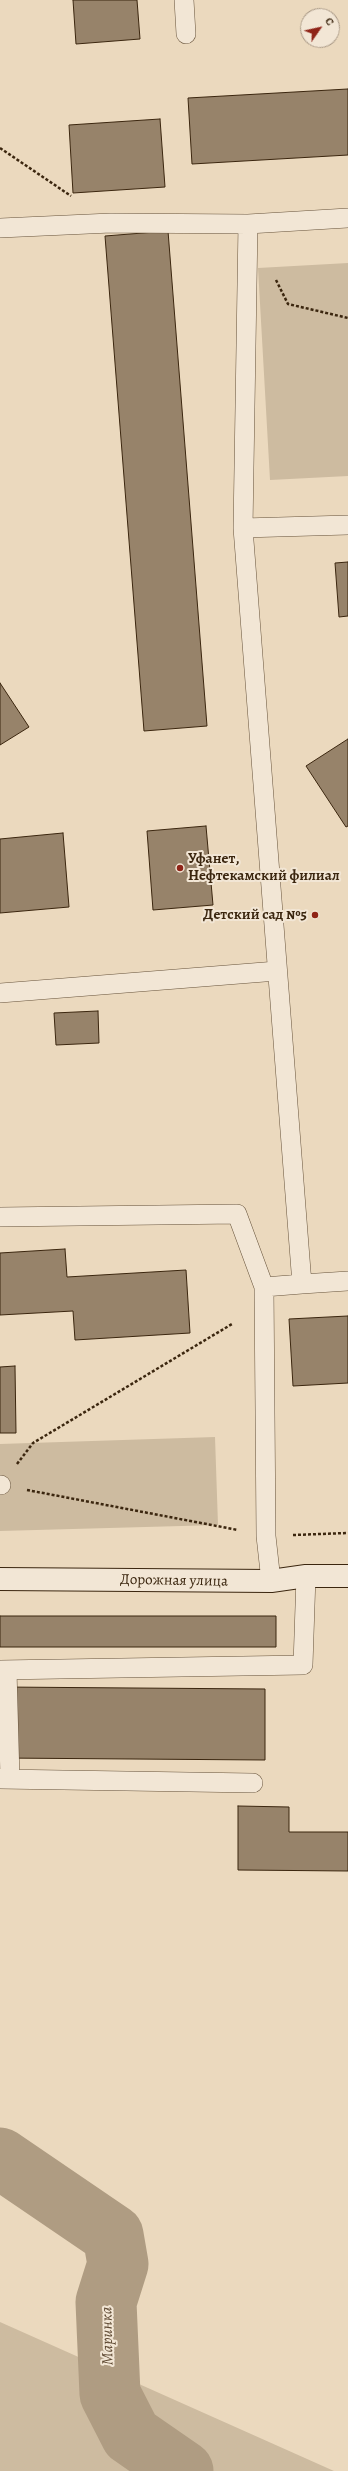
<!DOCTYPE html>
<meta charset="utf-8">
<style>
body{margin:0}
#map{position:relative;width:348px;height:2471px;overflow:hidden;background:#ebd9be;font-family:Alegreya,serif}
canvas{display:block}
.north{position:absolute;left:300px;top:8px;width:40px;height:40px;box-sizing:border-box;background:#f2e6d5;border:1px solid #a99986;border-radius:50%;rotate:56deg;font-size:11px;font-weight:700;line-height:16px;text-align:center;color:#3b260f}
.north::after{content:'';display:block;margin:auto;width:14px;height:18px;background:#8f2418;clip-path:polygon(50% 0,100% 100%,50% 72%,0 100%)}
</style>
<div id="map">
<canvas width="348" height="2471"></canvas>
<div class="north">С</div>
</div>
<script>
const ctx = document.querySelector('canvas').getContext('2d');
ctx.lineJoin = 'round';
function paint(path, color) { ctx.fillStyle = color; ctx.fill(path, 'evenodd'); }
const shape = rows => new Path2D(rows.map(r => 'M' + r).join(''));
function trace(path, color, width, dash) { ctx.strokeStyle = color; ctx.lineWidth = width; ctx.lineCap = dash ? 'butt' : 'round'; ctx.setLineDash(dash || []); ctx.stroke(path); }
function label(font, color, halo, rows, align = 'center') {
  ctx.font = font + ' Alegreya,serif'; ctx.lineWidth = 4; ctx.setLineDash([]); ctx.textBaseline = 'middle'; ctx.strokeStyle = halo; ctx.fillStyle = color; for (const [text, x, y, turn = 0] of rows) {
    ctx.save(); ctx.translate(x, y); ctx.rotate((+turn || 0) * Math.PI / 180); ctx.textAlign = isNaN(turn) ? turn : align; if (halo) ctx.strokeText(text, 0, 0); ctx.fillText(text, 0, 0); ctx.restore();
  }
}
const green = shape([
 [348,263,348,476,270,480,258,268],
 [215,1437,218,1525,0,1531,0,1444],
 [0,2322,334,2471,0,2471]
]);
const river = shape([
 [0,2158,113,2235,118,2264,106,2302,110,2394,131,2435,183,2471]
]);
const building = shape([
 [73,0,137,0,140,39,76,44,73,0],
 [348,89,348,155,192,164,188,98,348,89],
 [160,119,165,187,73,193,69,125,160,119],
 [168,231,207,726,144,731,105,236,168,231],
 [348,562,348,616,339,617,335,563,348,562],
 [0,683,29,727,0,745,0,683],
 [348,739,348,826,346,827,306,766,348,739],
 [206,826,213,905,153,910,147,831,206,826],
 [63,833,69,907,0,913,0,839,63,833],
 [98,1011,99,1043,56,1045,54,1013,98,1011],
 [65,1249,67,1277,186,1270,190,1333,75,1340,73,1311,0,1315,0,1253,65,1249],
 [348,1316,348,1383,293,1386,289,1319,348,1316],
 [15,1366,16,1433,0,1433,0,1367,15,1366],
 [0,1616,276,1616,276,1647,0,1647,0,1616],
 [0,1687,265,1689,265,1760,0,1758,0,1687],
 [238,1806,289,1807,289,1832,348,1832,348,1871,238,1870,238,1806]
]);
const path = shape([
 [0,148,71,196],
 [276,280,288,304,348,318],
 [17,1464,33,1443,232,1324],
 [27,1490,238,1530],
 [293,1535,348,1533]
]);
const service = shape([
 [184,0,186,34],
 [248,224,243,528,302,1284,264,1287],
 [0,228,111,223,248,224,348,218],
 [243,528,348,525],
 [0,993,277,971],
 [0,1217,237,1214,264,1287,266,1536,271,1581],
 [302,1284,348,1281],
 [0,1485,1,1485],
 [0,1670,303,1665,306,1576],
 [7,1670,10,1779],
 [0,1779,253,1783]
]);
const secondary = shape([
 [0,1579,271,1581,306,1576,348,1576]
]);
const markers = [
 [180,868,4,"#8f2418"],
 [315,915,4,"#8f2418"]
];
const poiNames = [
 ["Уфанет,",188,859],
 ["Нефтекамский филиал",188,876],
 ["Детский сад №5",307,915,"right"]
];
const streetNames = [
 ["Дорожная улица",174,1581,1]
];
const waterNames = [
 ["Маринка",108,2336,-91]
];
paint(green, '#cdbba0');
trace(river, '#af9c82', 61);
paint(building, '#97836a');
trace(building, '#3b260f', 1);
trace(service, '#67533b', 20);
trace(secondary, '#3b260f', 24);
trace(path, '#3b260f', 2.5, [3, 2]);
trace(service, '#f2e6d5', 19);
trace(secondary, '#f2e6d5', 22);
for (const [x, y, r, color] of markers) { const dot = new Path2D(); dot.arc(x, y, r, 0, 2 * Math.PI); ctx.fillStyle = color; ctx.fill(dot); trace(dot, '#f2e6d5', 1.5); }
label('bold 15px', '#3b260f', '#f2e6d5', poiNames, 'left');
label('15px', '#3b260f', '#f2e6d5', streetNames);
label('italic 16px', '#5e4932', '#f2e6d5', waterNames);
</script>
